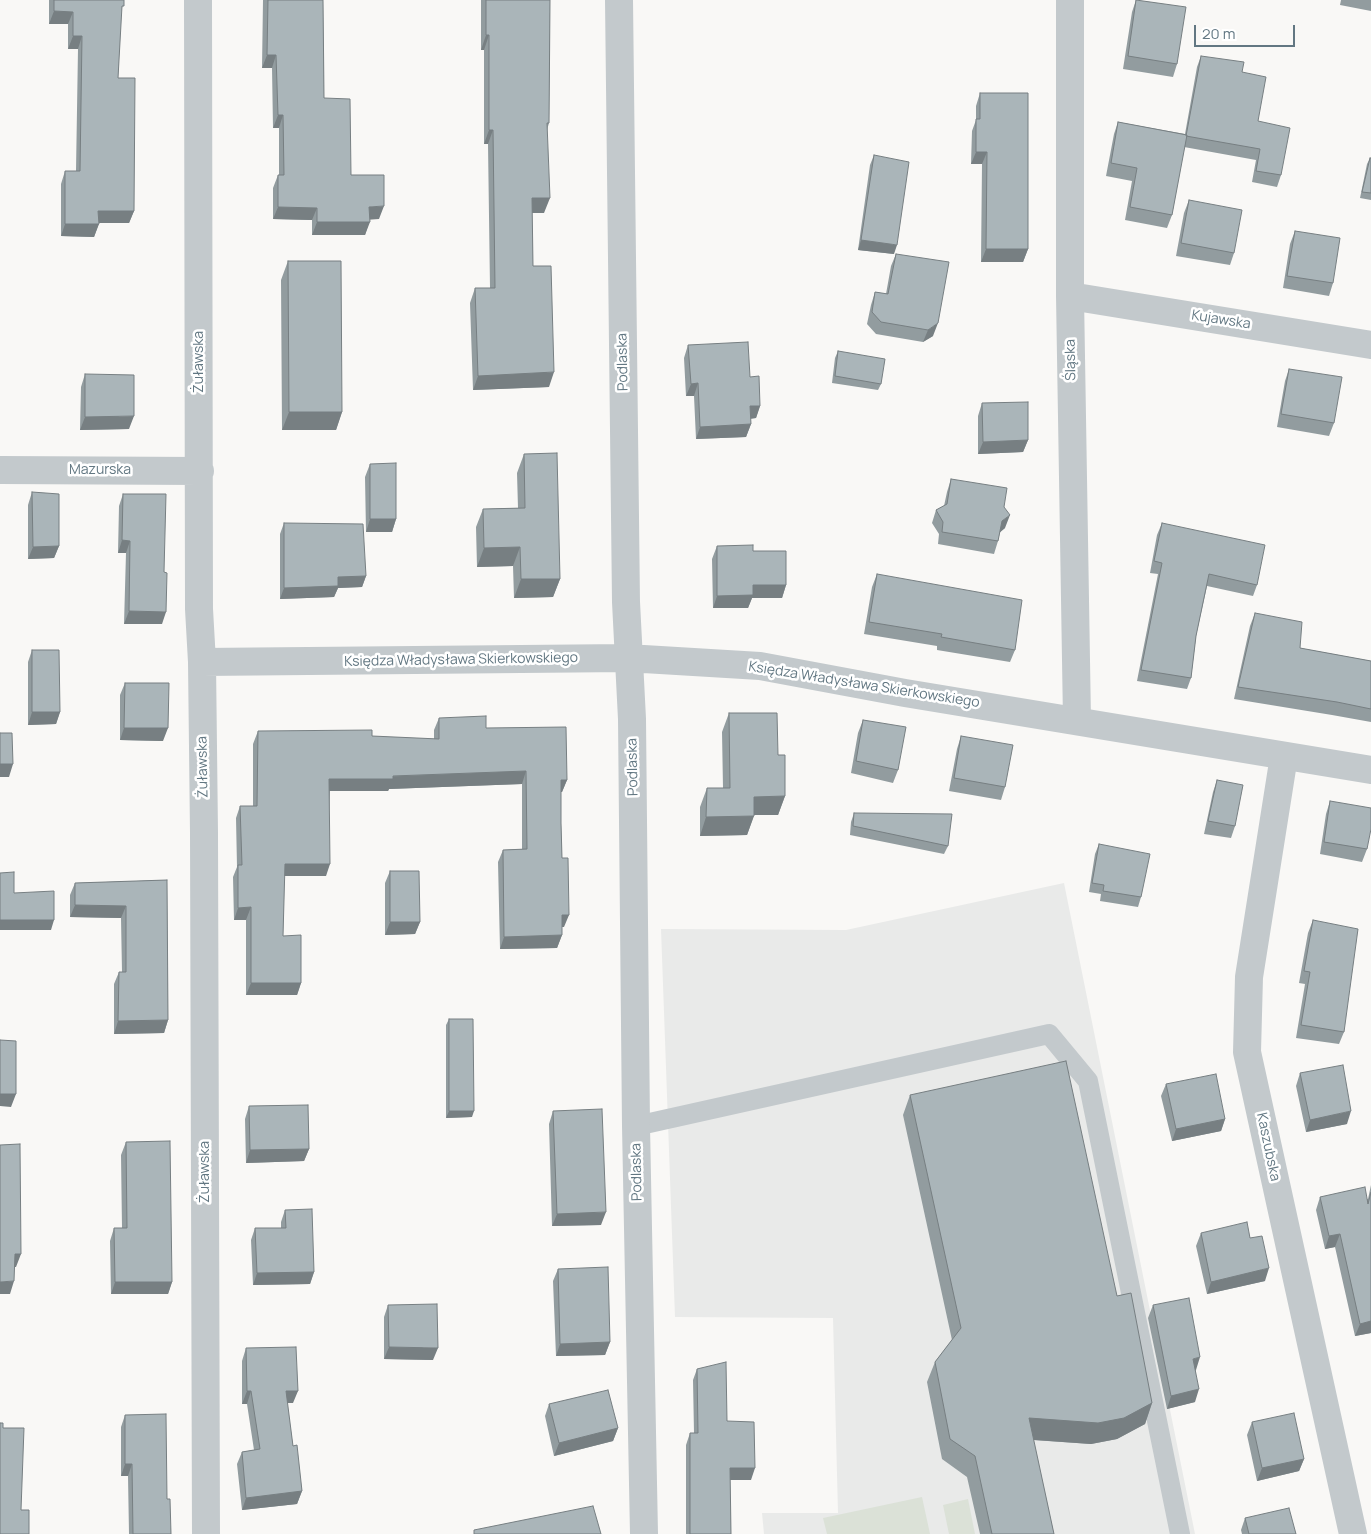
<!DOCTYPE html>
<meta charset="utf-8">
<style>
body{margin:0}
#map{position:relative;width:1371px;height:1534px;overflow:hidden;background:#f9f8f6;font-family:Manrope,sans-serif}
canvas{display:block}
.scale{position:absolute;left:1194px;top:25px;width:101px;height:22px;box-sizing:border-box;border:2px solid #627782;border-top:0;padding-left:6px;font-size:15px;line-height:18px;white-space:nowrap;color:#627782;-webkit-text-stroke:4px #fff;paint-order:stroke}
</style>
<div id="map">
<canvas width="1371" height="1534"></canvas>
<div class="scale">20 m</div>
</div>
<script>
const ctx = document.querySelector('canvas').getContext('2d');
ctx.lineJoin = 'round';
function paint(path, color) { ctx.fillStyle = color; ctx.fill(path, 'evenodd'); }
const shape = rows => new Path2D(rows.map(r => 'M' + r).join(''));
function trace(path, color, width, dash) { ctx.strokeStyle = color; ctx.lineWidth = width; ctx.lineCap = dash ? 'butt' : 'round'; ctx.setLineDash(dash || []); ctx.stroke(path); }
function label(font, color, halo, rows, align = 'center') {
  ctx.font = font + ' Manrope,sans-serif'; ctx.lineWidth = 5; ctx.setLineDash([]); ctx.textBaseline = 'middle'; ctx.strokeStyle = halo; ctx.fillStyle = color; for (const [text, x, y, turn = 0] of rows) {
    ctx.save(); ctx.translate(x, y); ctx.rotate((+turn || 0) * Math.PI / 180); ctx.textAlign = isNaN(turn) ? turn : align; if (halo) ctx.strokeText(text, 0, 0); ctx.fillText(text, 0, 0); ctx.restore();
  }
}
const built = shape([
 [1064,883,1195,1534,764,1534,762,1513,838,1513,833,1318,675,1317,661,929,846,930]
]);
const green = shape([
 [922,1497,930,1534,827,1534,823,1518],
 [968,1499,975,1534,949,1534,943,1505]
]);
const service = shape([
 [636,1126,1049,1034,1088,1081,1180,1534]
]);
const minor = shape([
 [198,0,199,609,202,662,204,833,206,1534],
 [619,0,626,602,632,719,636,1126,644,1534],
 [1070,0,1070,296,1077,720],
 [1070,296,1371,345],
 [0,470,200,471],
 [202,662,627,658,760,666,905,693,1371,770],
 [1284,756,1249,977,1247,1052,1353,1534]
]);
const wall = shape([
 [49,0,124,0,121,12,118,78,134,211,129,223,99,223,94,237,61,236,61,184,65,171,76,171,78,49,68,49,68,24,49,24],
 [263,0,323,0,324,98,351,175,379,219,370,219,365,235,312,235,312,220,273,219,273,188,278,175,279,175,279,128,273,128,272,68,262,68],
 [481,0,550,0,549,123,547,130,544,213,532,213,533,266,549,387,473,390,470,303,475,288,490,288,488,144,484,144,484,50,481,50],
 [1136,0,1177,64,1173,77,1123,69,1132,12],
 [1341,0,1371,0,1371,11,1340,5],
 [1201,56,1242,72,1258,121,1281,175,1277,187,1252,182,1256,160,1184,147,1172,215,1167,228,1125,220,1132,181,1106,176,1114,134,1118,122,1185,134,1197,67],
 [980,93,1028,249,1023,262,981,262,982,164,971,164,972,131,976,120,976,106],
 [874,155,894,254,858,250,870,165],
 [1370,158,1371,158,1371,200,1360,198,1367,164],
 [1189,200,1234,253,1230,265,1176,256,1184,213],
 [1295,231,1333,283,1329,296,1283,288,1290,244],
 [896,254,933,336,923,342,876,334,867,324,871,305,875,292,886,294,891,266],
 [288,261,342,412,336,430,282,430,281,280],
 [688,345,750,377,760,406,756,418,750,419,751,424,746,437,696,439,694,396,686,396,684,358],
 [838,351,881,384,878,390,832,383,835,358],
 [1289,369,1334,423,1329,436,1277,427,1285,381],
 [85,374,129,429,80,430,81,387],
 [982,403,1028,440,1023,452,978,454,978,416],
 [524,454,560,579,553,597,514,598,513,566,477,567,476,527,483,509,518,508,517,473],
 [370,464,396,519,392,532,366,532,365,477],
 [951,479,1004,507,1005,528,1000,532,998,541,994,554,938,544,939,534,932,523,936,510,944,506,947,492],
 [32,492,59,546,54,558,28,559,28,505],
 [123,494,164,572,162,624,124,624,126,553,118,553,119,506],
 [284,523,366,576,362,587,338,588,334,597,280,599,280,534],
 [1162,523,1257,585,1253,596,1207,586,1196,636,1191,678,1187,689,1137,681,1158,574,1150,573,1157,535],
 [717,546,753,551,786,585,782,598,752,598,748,608,713,608,712,559],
 [877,574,1015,650,1010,662,937,650,937,646,864,634,872,587],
 [1255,613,1300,648,1371,661,1371,722,1332,715,1234,699,1250,626],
 [32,650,60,712,56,724,28,725,28,662],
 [125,683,163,741,120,740,120,695],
 [729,713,785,796,778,815,754,815,747,835,700,836,700,807,707,788,723,788,722,732],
 [439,718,486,728,567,780,562,792,561,792,561,823,564,927,562,927,562,935,557,948,500,949,498,862,503,850,522,849,522,784,389,789,388,791,330,791,326,876,284,876,283,936,301,983,297,995,246,995,246,920,234,920,233,877,237,867,236,818,240,806,253,806,253,744,258,731,434,739,434,730],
 [863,720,898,770,893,783,851,773,858,733],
 [961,736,1005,787,1001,800,949,791,957,749],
 [1217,780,1235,826,1231,838,1204,834,1213,792],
 [1330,801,1367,849,1362,862,1320,854,1326,814],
 [854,813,948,846,944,854,850,835,851,822],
 [1099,844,1141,897,1138,907,1100,901,1101,894,1089,892,1095,854],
 [390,871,420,922,415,934,385,935,385,883],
 [167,880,168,1020,164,1033,114,1034,114,984,119,972,122,972,121,918,70,917,70,895,75,883],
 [1313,920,1344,1032,1339,1044,1296,1038,1305,984,1299,983,1308,933],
 [449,1019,472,1117,446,1118,446,1025],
 [1300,1073,1347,1124,1306,1132,1296,1086],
 [1166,1084,1225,1119,1221,1131,1172,1141,1161,1096],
 [910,1095,1117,1296,1152,1403,1145,1424,1117,1439,1091,1444,1033,1440,1054,1534,980,1534,967,1477,942,1459,927,1382,935,1362,952,1340,903,1115],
 [249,1106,309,1149,304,1161,246,1163,245,1119],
 [553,1111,601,1225,552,1226,549,1124],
 [126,1142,172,1282,168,1294,111,1294,110,1241,114,1228,122,1228,121,1155],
 [1371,1185,1371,1333,1355,1336,1335,1247,1325,1249,1316,1210,1320,1197,1368,1199],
 [285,1210,314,1272,310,1284,253,1285,251,1240,255,1228,281,1228,281,1222],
 [1201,1233,1250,1238,1265,1281,1207,1294,1196,1246],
 [558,1269,610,1342,605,1355,556,1356,553,1281],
 [388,1305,433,1360,384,1359,384,1317],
 [1153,1305,1196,1370,1195,1402,1167,1409,1148,1318],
 [246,1348,293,1403,287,1403,293,1446,302,1491,297,1504,242,1510,237,1464,242,1452,254,1450,247,1404,242,1404,242,1361],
 [697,1369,727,1421,751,1480,730,1480,731,1534,686,1534,686,1445,690,1433,694,1433,693,1380],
 [549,1404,618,1428,613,1441,554,1456,545,1416],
 [125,1415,167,1499,171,1534,129,1534,128,1476,121,1476,121,1427],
 [1252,1422,1304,1459,1299,1471,1257,1481,1247,1435],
 [1245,1518,1296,1534,1242,1534,1241,1530]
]);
const shadedWall = shape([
 [54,11,73,12,68,24,49,24],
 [486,35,489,35,484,50,481,50],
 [73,36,82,36,78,49,68,49],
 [267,55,276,55,272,68,262,68],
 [278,115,283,115,279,128,273,128],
 [489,130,493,130,488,144,484,144],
 [976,152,987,152,982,164,971,164],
 [532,198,550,198,544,213,526,213],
 [384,206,379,219,365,220,369,207],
 [278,207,317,208,312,220,273,219],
 [98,211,134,211,129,223,94,223],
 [317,222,370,222,365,235,312,235],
 [65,224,99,224,94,237,61,236],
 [861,240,897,245,894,254,858,250],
 [986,249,1028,249,1023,262,981,262],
 [938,323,933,336,923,342,928,330],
 [554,372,549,387,473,390,478,376],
 [698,383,694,396,686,396,691,384],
 [750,406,760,406,756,418,745,419],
 [289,412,342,412,336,430,282,430],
 [134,416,129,429,80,430,85,417],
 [751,424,746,437,696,439,700,427],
 [1028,440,1023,452,978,454,983,442],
 [1010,515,1005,528,998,534,1002,521],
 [370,519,396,519,392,532,366,532],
 [122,540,130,541,126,553,118,553],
 [59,546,54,558,28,559,33,547],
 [520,547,513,566,477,567,484,548],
 [366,576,362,587,338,588,334,597,280,599,284,588,338,577],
 [521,579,560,579,553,597,514,598],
 [753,585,786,585,782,598,752,598,748,608,713,608,717,596],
 [129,611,166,612,162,624,124,624],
 [32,712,60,712,56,724,28,725],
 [124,728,168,728,163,741,120,740],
 [0,764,13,764,9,777,0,777],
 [526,771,522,784,389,789,388,791,325,791,329,779],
 [561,780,567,780,562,792,556,792],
 [785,796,778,815,748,815,754,797],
 [754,816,747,835,700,836,706,817],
 [285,864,330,864,326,876,280,876],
 [75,905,126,906,121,918,70,917],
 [251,907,246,920,234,920,238,908],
 [562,915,569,915,564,927,557,927],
 [0,920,54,920,51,930,0,930],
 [390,922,420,922,415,934,385,935],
 [562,935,557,948,500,949,504,937],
 [251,983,301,983,297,995,246,995],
 [168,1020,164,1033,114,1034,118,1021],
 [0,1094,16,1094,11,1107,0,1106],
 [449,1111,474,1111,472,1117,446,1118],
 [1351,1111,1347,1124,1306,1132,1310,1120],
 [1225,1119,1221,1131,1172,1141,1176,1129],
 [309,1149,304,1161,246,1163,250,1150],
 [606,1212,601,1225,552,1226,557,1214],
 [1340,1234,1335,1247,1325,1249,1329,1236],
 [15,1254,21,1254,16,1267,10,1267],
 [1269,1268,1265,1281,1207,1294,1211,1282],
 [314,1272,310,1284,253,1285,257,1273],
 [14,1281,10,1294,0,1294,0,1282],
 [115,1282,172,1282,168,1294,111,1294],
 [1371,1321,1371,1333,1355,1336,1360,1324],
 [610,1342,605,1355,556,1356,560,1344],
 [389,1347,438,1348,433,1360,384,1359],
 [1200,1357,1196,1370,1188,1371,1193,1359],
 [1199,1389,1195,1402,1167,1409,1171,1396],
 [247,1391,251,1391,247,1404,242,1404],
 [286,1391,298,1391,293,1403,281,1403],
 [1152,1403,1145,1424,1117,1439,1091,1444,1021,1439,1029,1418],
 [618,1428,613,1441,554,1456,559,1443],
 [1304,1459,1299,1471,1257,1481,1262,1468],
 [125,1464,132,1464,128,1476,121,1476],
 [730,1468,755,1468,751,1480,725,1480],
 [302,1491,297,1504,242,1510,246,1498]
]);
const building = shape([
 [54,0,124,0,124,6,122,6,118,78,135,78,134,211,98,211,99,224,65,224,65,171,80,171,82,36,73,36,73,12,54,11,54,0],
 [268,0,323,0,324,98,350,99,351,175,384,175,384,206,369,207,370,222,317,222,317,208,278,207,278,175,284,175,283,115,278,115,276,55,267,55,268,0],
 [486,0,550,0,549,123,547,123,550,198,532,198,533,266,551,266,554,372,478,376,475,288,495,288,493,130,489,130,489,35,486,35,486,0],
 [1136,0,1186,7,1177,64,1128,56,1136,0],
 [1201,56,1244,62,1242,72,1266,77,1258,121,1290,128,1281,175,1256,171,1260,149,1186,136,1201,56],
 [980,93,1028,93,1028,249,986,249,987,152,976,152,976,119,980,119,980,93],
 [1118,122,1187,135,1172,215,1130,207,1137,168,1111,163,1118,122],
 [874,155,909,162,897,245,861,240,874,155],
 [1370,158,1371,158,1371,193,1362,192,1370,158],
 [1189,200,1242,210,1234,253,1181,243,1189,200],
 [1295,231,1340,238,1333,283,1287,276,1295,231],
 [896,254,949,262,938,323,928,330,881,322,872,312,875,292,888,294,896,254],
 [288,261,341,261,342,412,289,412,288,261],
 [748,342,750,377,759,376,760,406,750,406,751,424,700,427,698,383,691,384,688,345,748,342],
 [838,351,885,359,881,384,835,376,838,351],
 [1289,369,1342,377,1334,423,1281,414,1289,369],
 [85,374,134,375,134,416,85,417,85,374],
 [1028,402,1028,440,983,442,982,403,1028,402],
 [557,453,560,579,521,579,520,547,484,548,483,509,525,508,524,454,557,453],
 [396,463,396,519,370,519,370,464,396,463],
 [951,479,1007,488,1004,507,1010,515,1002,521,998,541,942,532,943,522,936,510,947,504,951,479],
 [32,492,59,494,59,546,33,547,32,492],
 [123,494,166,494,164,572,167,573,166,612,129,611,130,541,122,540,123,494],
 [284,523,363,524,366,576,338,577,338,586,284,588,284,523],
 [1162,523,1265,545,1257,585,1209,574,1196,636,1191,678,1141,670,1162,563,1154,561,1162,523],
 [753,545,753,551,786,551,786,585,753,585,753,595,717,596,717,546,753,545],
 [877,574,1022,600,1015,650,941,637,942,634,869,622,877,574],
 [1255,613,1302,622,1300,648,1371,661,1371,709,1337,702,1238,687,1255,613],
 [32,650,59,650,60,712,32,712,32,650],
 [125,683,169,683,168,728,124,728,125,683],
 [729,713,777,713,778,755,785,755,785,796,754,797,754,816,706,817,707,788,730,788,729,713],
 [486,716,486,728,566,727,567,780,561,780,561,823,562,858,568,858,569,915,562,915,562,935,504,937,503,850,527,849,526,771,393,776,393,779,329,779,330,864,285,864,283,936,301,935,301,983,251,983,251,907,238,908,238,865,242,865,240,806,257,806,258,731,372,730,372,736,439,739,439,718,486,716],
 [863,720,906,727,898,770,856,761,863,720],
 [0,733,12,733,13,764,0,764,0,733],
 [961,736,1013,745,1005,787,954,778,961,736],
 [1217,780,1243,785,1235,826,1208,821,1217,780],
 [1330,801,1371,808,1371,829,1367,849,1324,842,1330,801],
 [854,813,952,814,948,846,853,826,854,813],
 [1099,844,1150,854,1141,897,1103,891,1104,885,1092,883,1099,844],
 [390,871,419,871,420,922,390,922,390,871],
 [14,872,14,893,54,891,54,920,0,920,0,873,14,872],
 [167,880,168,1020,118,1021,119,972,126,972,126,906,75,905,75,883,167,880],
 [1313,920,1358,929,1344,1032,1301,1025,1310,972,1304,971,1313,920],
 [449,1019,473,1019,474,1111,449,1111,449,1019],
 [0,1040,16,1041,16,1094,0,1094,0,1040],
 [1066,1061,1117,1296,1131,1293,1152,1403,1124,1418,1098,1423,1029,1418,1054,1534,992,1534,975,1456,950,1439,935,1362,961,1328,910,1095,1066,1061],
 [1343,1065,1351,1111,1310,1120,1300,1073,1343,1065],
 [1216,1074,1225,1119,1176,1129,1166,1084,1216,1074],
 [308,1105,309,1149,250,1150,249,1106,308,1105],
 [602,1109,606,1212,557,1214,553,1111,602,1109],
 [170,1141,172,1282,115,1282,114,1228,127,1228,126,1142,170,1141],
 [20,1144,21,1254,15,1254,14,1281,0,1282,0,1145,20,1144],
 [1365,1187,1368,1204,1371,1192,1371,1321,1360,1324,1340,1234,1329,1236,1320,1197,1365,1187],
 [312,1209,314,1272,257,1273,255,1228,286,1228,285,1210,312,1209],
 [1247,1222,1250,1238,1262,1236,1269,1268,1211,1282,1201,1233,1247,1222],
 [608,1267,610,1342,560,1344,558,1269,608,1267],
 [1189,1298,1200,1357,1193,1359,1199,1389,1171,1396,1153,1305,1189,1298],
 [437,1304,438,1348,389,1347,388,1305,437,1304],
 [296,1347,298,1391,286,1391,293,1446,297,1445,302,1491,246,1498,242,1452,260,1449,251,1391,247,1391,246,1348,296,1347],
 [726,1362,727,1421,754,1422,755,1468,730,1468,731,1534,690,1534,690,1433,698,1433,697,1369,726,1362],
 [608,1390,618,1428,559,1443,549,1404,608,1390],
 [1294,1413,1304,1459,1262,1468,1252,1422,1294,1413],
 [166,1414,167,1499,170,1499,171,1534,133,1534,132,1464,125,1464,125,1415,166,1414],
 [0,1423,3,1423,3,1428,24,1428,21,1510,29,1510,29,1534,0,1534,0,1423],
 [593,1506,601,1534,474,1534,474,1530,593,1506],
 [1289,1508,1296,1534,1249,1534,1245,1518,1289,1508]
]);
const streetNames = [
 ["Kujawska",1221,320,9],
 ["Śląska",1071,360,-91],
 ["Żuławska",199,362,-90],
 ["Podlaska",623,362,-91],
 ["Mazurska",100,470],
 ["Księdza Władysława Skierkowskiego",461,660,-1],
 ["Księdza Władysława Skierkowskiego",864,685,9],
 ["Żuławska",203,767,-91],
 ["Podlaska",633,767,-91],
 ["Kaszubska",1268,1147,78],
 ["Żuławska",205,1172,-90],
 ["Podlaska",637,1172,-91]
];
paint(built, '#e9eae9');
paint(green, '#dbe1d7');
trace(service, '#c3c9cc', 20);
trace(minor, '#c3c9cc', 28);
paint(wall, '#929c9f');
paint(shadedWall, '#777f82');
paint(building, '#aab5b9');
trace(building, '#777f82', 1);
label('14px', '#627782', '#fff', streetNames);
</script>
